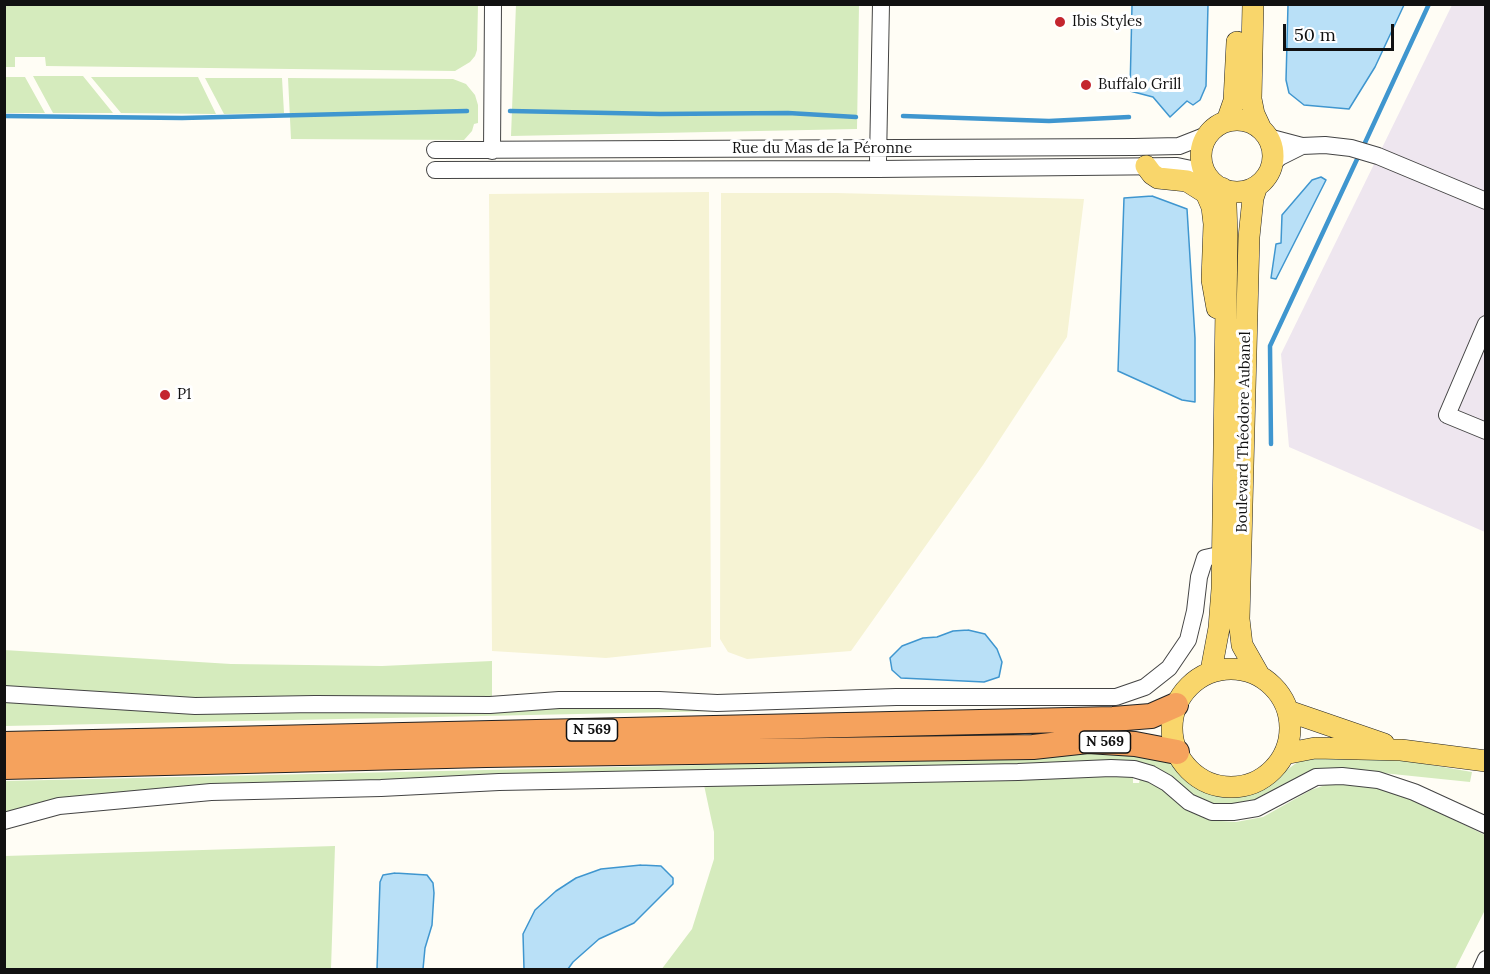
<!DOCTYPE html>
<meta charset="utf-8">
<style>
body{margin:0}
#map{position:relative;width:1490px;height:974px;overflow:hidden;background:#fffdf5;font-family:Lora,serif}
canvas{display:block}
.frame{position:absolute;inset:0;border:6px solid #111;pointer-events:none}
.scale{position:absolute;left:1283px;top:24px;width:111px;height:27px;box-sizing:border-box;border:3px solid #111;border-top:0;padding-left:8px;font-size:18px;line-height:21px;white-space:nowrap;color:#111;-webkit-text-stroke:4px #fff;paint-order:stroke}
</style>
<div id="map">
<canvas width="1490" height="974"></canvas>
<div class="frame"></div>
<div class="scale">50 m</div>
</div>
<script>
const ctx = document.querySelector('canvas').getContext('2d');
ctx.lineJoin = 'round';
function paint(path, color) { ctx.fillStyle = color; ctx.fill(path, 'evenodd'); }
const shape = rows => new Path2D(rows.map(r => 'M' + r).join(''));
function trace(path, color, width, dash) { ctx.strokeStyle = color; ctx.lineWidth = width; ctx.lineCap = dash ? 'butt' : 'round'; ctx.setLineDash(dash || []); ctx.stroke(path); }
function label(font, color, halo, rows, align = 'center') {
  ctx.font = font + ' Lora,serif'; ctx.lineWidth = 6; ctx.setLineDash([]); ctx.textBaseline = 'middle'; ctx.strokeStyle = halo; ctx.fillStyle = color; for (const [text, x, y, turn = 0] of rows) {
    ctx.save(); ctx.translate(x, y); ctx.rotate((+turn || 0) * Math.PI / 180); ctx.textAlign = isNaN(turn) ? turn : align; if (halo) ctx.strokeText(text, 0, 0); ctx.fillText(text, 0, 0); ctx.restore();
  }
}
const industrial = shape([
 [1452,5,1485,5,1485,532,1289,447,1281,354]
]);
const farmland = shape([
 [709,192,711,647,606,658,492,651,489,194],
 [721,193,836,193,1084,199,1067,337,983,465,851,651,747,659,728,652,720,639]
]);
const green = shape([
 [516,4,859,5,857,129,511,136],
 [4,5,478,5,477,50,475,56,470,62,455,71,46,66,45,57,15,57,15,67,5,67],
 [33,76,83,76,113,113,53,113],
 [5,77,25,77,45,113,5,113],
 [91,77,198,77,216,114,121,113],
 [205,78,282,78,284,113,224,114],
 [288,78,453,79,466,84,475,95,478,105,478,123,474,124,472,131,464,140,291,139],
 [4,650,231,664,382,666,492,661,492,698,187,697,5,689],
 [5,700,666,705,721,711,5,726],
 [1127,752,1173,764,1191,783,1219,794,1236,797,1265,786,1299,761,1312,756,1396,759,1472,772,1470,782,1373,772,1332,770,1263,802,1222,806,1190,795,1164,775,364,784,5,816,5,781,1009,758,1056,753],
 [1080,776,1133,777,1133,783,1139,783,1140,778,1147,778,1200,814,1221,821,1236,822,1263,817,1311,790,1334,782,1375,787,1403,795,1485,835,1485,910,1455,969,661,970,692,929,714,859,714,832,704,785,838,784],
 [335,846,331,969,5,969,5,856]
]);
const water = shape([
 [1132,5,1208,5,1206,86,1200,100,1193,105,1187,101,1170,117,1153,97,1130,91,1132,5],
 [1288,5,1404,5,1375,67,1349,109,1304,105,1289,93,1286,80,1288,5],
 [1321,177,1326,180,1276,279,1271,278,1276,244,1281,243,1282,215,1312,180,1321,177],
 [1152,196,1187,209,1195,338,1195,402,1182,400,1118,371,1124,198,1152,196],
 [968,630,985,634,997,649,1002,662,999,677,984,682,901,678,892,670,890,658,902,646,923,638,937,637,953,631,968,630],
 [641,865,661,866,673,878,673,884,634,923,599,939,573,962,568,969,524,969,523,934,535,910,556,891,576,878,601,869,641,865],
 [395,873,427,875,433,883,434,893,432,925,425,948,423,969,377,969,380,882,383,875,395,873]
]);
const stream = shape([
 [510,111,660,114,788,113,856,117],
 [4,116,182,118,467,111],
 [903,116,1049,121,1129,117],
 [1363,147,1429,4],
 [1271,444,1270,346,1359,155]
]);
const minor = shape([
 [1268,137,1302,146],
 [435,150,1134,147,1179,146,1207,135],
 [492,151,493,4],
 [878,160,881,4],
 [1272,164,1280,157,1302,146,1325,145,1351,148,1378,156,1486,201],
 [435,170,878,169,1177,166,1196,170,1206,175],
 [1486,324,1447,415,1486,431],
 [4,694,195,706,315,704,490,705,559,700,659,700,717,703,896,697,1116,697,1145,687,1169,668,1188,640,1195,611,1199,577,1205,558,1223,554],
 [4,821,59,806,211,792,381,788,499,782,1018,772,1111,768,1134,769,1151,774,1167,783,1189,802,1212,812,1233,812,1257,808,1316,777,1342,776,1378,780,1414,792,1486,825],
 [1481,970,1486,959]
]);
const major = shape([
 [1253,4,1251,99,1254,114,1261,129],
 '1201 156a36 36 0 1 1 72 0a36 36 0 1 1-72 0Z',
 [1227,121,1234,101,1237,42],
 [1146,166,1152,174,1158,178,1187,181,1206,193,1212,207,1214,224,1212,280,1217,308],
 [1257,186,1253,198,1249,237,1239,619,1242,645,1259,675],
 '1172 728a59 59 0 1 1 118 0a59 59 0 1 1-118 0Z',
 [1211,671,1219,628,1222,589,1227,236,1226,205,1222,188],
 [1288,711,1384,744],
 [1284,754,1315,748,1401,750,1486,761]
]);
const highway = shape([
 [4,744,1113,719,1151,716,1176,705],
 [4,767,486,755,1033,747,1088,741,1135,744,1177,752]
]);
const markers = [
 [1060,22,6,"#c4262e"],
 [1086,85,6,"#c4262e"],
 [165,395,6,"#c4262e"]
];
const shields = [
 [592,730,51],
 [1105,742,51]
];
const shieldNames = [
 ["N 569",592,730],
 ["N 569",1105,742]
];
const poiNames = [
 ["Ibis Styles",1072,22],
 ["Buffalo Grill",1098,85],
 ["P1",177,395]
];
const streetNames = [
 ["Rue du Mas de la Péronne",822,149],
 ["Boulevard Théodore Aubanel",1244,432,-89]
];
paint(industrial, '#eee6ef');
paint(farmland, '#f6f3d4');
paint(green, '#d5ebbd');
paint(water, '#b9e0f7');
trace(water, '#3f96cf', 1.5);
trace(stream, '#3f96cf', 4.5);
trace(minor, '#444', 18);
trace(major, '#222', 22);
trace(highway, '#222', 26);
trace(minor, '#fff', 16);
trace(major, '#f9d66b', 21);
trace(highway, '#f5a25d', 24);
for (const [x, y, r, color] of markers) { const dot = new Path2D(); dot.arc(x, y, r, 0, 2 * Math.PI); ctx.fillStyle = color; ctx.fill(dot); trace(dot, '#fff', 2); }
for (const [x, y, w] of shields) { const box = new Path2D(); box.roundRect(x - w / 2, y - 11, w, 22, 4.5); ctx.fillStyle = '#fff'; ctx.fill(box); trace(box, '#111', 1.5); }
label('bold 14px', '#111', null, shieldNames);
label('15px', '#111', '#fff', poiNames, 'left');
label('15px', '#111', '#fff', streetNames);
</script>
